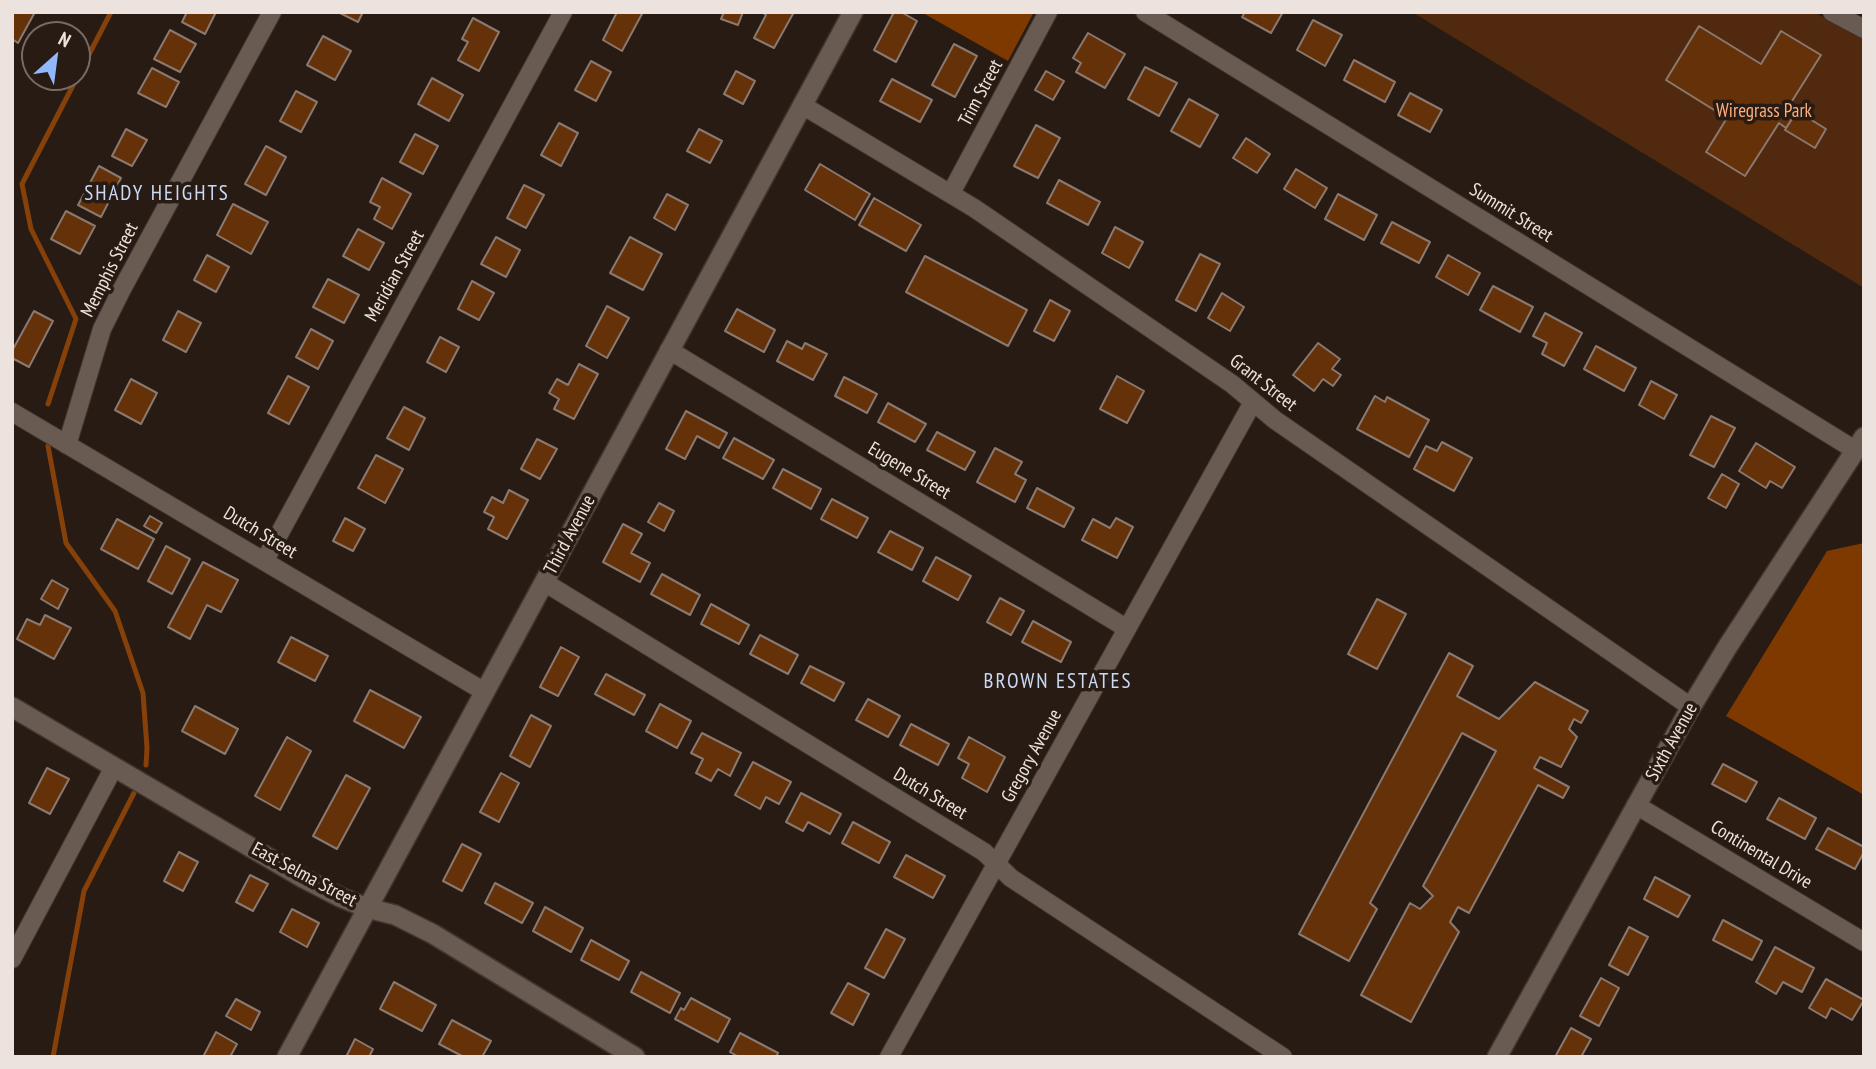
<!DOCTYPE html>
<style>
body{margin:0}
#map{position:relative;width:1876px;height:1069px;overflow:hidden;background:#271b13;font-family:"PT Sans Narrow",sans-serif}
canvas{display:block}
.frame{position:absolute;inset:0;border:14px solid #ece3de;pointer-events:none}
.north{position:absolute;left:21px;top:21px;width:70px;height:70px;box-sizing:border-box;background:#271b13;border:2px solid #766b64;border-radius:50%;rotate:28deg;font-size:19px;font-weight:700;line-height:28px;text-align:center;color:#ece3de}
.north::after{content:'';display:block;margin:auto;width:24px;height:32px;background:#91b8fd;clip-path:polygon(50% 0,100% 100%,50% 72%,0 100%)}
</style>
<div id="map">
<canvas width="1876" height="1069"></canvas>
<div class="frame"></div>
<div class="north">N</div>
</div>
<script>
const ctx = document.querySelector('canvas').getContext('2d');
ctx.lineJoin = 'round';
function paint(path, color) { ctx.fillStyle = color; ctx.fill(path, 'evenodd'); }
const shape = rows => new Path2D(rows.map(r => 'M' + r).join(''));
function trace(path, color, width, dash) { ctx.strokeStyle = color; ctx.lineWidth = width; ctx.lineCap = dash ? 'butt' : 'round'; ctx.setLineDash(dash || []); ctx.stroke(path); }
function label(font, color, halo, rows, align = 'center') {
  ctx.font = font + ' "PT Sans Narrow",sans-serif'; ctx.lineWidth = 7; ctx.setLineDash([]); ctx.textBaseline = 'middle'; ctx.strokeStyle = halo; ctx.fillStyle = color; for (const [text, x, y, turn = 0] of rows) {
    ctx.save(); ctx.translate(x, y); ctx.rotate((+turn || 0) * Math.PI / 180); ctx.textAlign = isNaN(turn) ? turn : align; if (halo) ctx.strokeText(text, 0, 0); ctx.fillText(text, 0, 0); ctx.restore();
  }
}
const green = shape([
 [1412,12,1814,12,1864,40,1864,288]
]);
const forest = shape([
 [921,12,1034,12,1008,61],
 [1864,543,1864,795,1726,716,1827,551]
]);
const stream = shape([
 [48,404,76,319,31,229,22,184,111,12],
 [48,446,66,543,115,611,143,693,147,748,146,765],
 [53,1057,84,891,134,793]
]);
const building = shape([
 [12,12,35,12,18,43,12,39,12,12],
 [187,12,216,12,205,34,182,22,187,12],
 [338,12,363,12,358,22,338,12],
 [617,12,643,12,622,51,603,40,617,12],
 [724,12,743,12,738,25,721,19,724,12],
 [762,12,794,12,774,48,754,38,766,15,762,12],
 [894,12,901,12,917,21,896,62,874,50,894,12],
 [1245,12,1283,12,1271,33,1242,17,1245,12],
 [473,18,499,32,479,71,458,60,468,42,462,39,473,18],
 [1313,20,1342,35,1325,66,1297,50,1313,20],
 [1699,26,1761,64,1781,31,1821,55,1787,109,1795,114,1786,128,1779,123,1745,176,1706,152,1727,118,1666,80,1699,26],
 [170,30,196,44,180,72,154,59,170,30],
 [1088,33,1125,54,1105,88,1076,72,1081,63,1073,58,1088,33],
 [323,36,351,51,335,80,307,65,323,36],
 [954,44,977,56,955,97,932,85,954,44],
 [1354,60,1395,82,1385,102,1344,80,1354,60],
 [591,61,611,72,596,101,575,90,591,61],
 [1145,67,1177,83,1159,116,1128,99,1145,67],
 [152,68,179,82,166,107,138,93,152,68],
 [736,71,755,81,743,104,724,94,736,71],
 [1046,71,1064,81,1053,100,1035,90,1046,71],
 [432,78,463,95,449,121,418,104,432,78],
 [892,79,932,100,920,122,880,101,892,79],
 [296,91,317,102,301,132,280,121,296,91],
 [1410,93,1442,110,1430,132,1398,115,1410,93],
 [1189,99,1218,115,1200,147,1171,131,1189,99],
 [1797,111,1826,129,1815,148,1785,130,1797,111],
 [559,123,578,133,561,166,541,155,559,123],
 [1036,125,1060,138,1038,178,1014,166,1036,125],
 [126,129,147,140,132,166,112,156,126,129],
 [699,129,722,141,710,163,687,151,699,129],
 [415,134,438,146,423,174,400,162,415,134],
 [1246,138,1270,154,1257,173,1233,158,1246,138],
 [266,146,286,157,266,195,245,184,266,146],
 [820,164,870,194,855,220,805,190,820,164],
 [99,166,121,178,101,217,78,205,99,166],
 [1296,169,1327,188,1315,208,1284,189,1296,169],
 [382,178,411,194,392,229,374,219,380,207,370,202,382,178],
 [1059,180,1100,202,1088,225,1047,203,1059,180],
 [524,185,544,195,526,228,507,218,524,185],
 [667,194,688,205,675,230,654,218,667,194],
 [1338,194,1377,215,1364,240,1325,219,1338,194],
 [874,198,921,225,906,251,859,225,874,198],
 [233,204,268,222,251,254,217,235,233,204],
 [66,211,95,226,80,254,51,239,66,211],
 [1392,222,1430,242,1419,263,1381,243,1392,222],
 [1115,227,1143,242,1129,268,1102,253,1115,227],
 [358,229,384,243,369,270,343,256,358,229],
 [496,237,520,250,506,277,481,264,496,237],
 [630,237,662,254,643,290,610,273,630,237],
 [1200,254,1220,264,1196,311,1176,300,1200,254],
 [207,255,229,267,216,292,194,280,207,255],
 [1448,255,1480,273,1468,295,1436,277,1448,255],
 [925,256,1027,310,1008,346,906,292,925,256],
 [328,279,359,295,344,323,313,307,328,279],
 [472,281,494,293,479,320,458,309,472,281],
 [1493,286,1533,307,1520,332,1480,310,1493,286],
 [1222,293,1244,307,1230,331,1208,318,1222,293],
 [1050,300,1070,311,1054,341,1034,331,1050,300],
 [607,306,629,318,607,358,586,346,607,306],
 [737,309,775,330,764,352,725,331,737,309],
 [34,311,53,321,29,367,12,358,12,351,34,311],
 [178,311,201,323,186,352,163,340,178,311],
 [1545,313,1582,333,1564,366,1542,354,1547,343,1533,336,1545,313],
 [311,329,333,341,318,369,296,357,311,329],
 [440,337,459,347,446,372,427,362,440,337],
 [787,341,802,349,805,343,827,354,813,380,777,361,787,341],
 [1318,343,1340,359,1332,369,1341,375,1333,386,1323,379,1314,391,1293,375,1318,343],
 [1596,346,1636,368,1624,391,1584,369,1596,346],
 [579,364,598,374,574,419,554,409,559,399,549,393,557,379,568,385,579,364],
 [288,376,309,387,289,424,268,413,288,376],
 [1117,376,1144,391,1127,423,1100,409,1117,376],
 [844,377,877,394,867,413,835,396,844,377],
 [131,379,157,393,141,424,115,410,131,379],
 [1651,381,1677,395,1664,419,1639,405,1651,381],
 [1375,396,1385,402,1387,397,1429,420,1409,457,1357,429,1375,396],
 [888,403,926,424,915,442,878,422,888,403],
 [404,407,425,418,409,450,387,438,404,407],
 [686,411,727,433,719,448,697,436,685,459,666,449,686,411],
 [1711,416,1735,428,1714,467,1690,455,1711,416],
 [937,432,975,452,965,470,927,450,937,432],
 [734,438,774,460,763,479,723,458,734,438],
 [537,439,557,449,540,479,521,469,537,439],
 [1442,442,1472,458,1454,491,1414,469,1426,446,1437,451,1442,442],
 [1756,443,1795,467,1782,488,1770,481,1766,488,1739,471,1756,443],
 [995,448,1022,462,1015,474,1026,480,1015,502,977,482,995,448],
 [376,455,403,469,385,503,358,488,376,455],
 [783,469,821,489,811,509,773,488,783,469],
 [1722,474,1739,484,1726,508,1708,498,1722,474],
 [1037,488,1074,508,1064,527,1027,508,1037,488],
 [509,490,528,500,507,539,488,529,494,517,484,512,492,497,503,503,509,490],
 [832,499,868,518,857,538,821,519,832,499],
 [659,503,674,511,664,531,648,522,659,503],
 [150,516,162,523,156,533,144,526,150,516],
 [345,518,365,529,353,551,333,541,345,518],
 [1116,518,1133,527,1117,558,1082,540,1093,519,1110,528,1116,518],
 [117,519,154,539,138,569,101,549,117,519],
 [623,524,642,534,631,553,650,563,640,582,603,562,623,524],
 [890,531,923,548,912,570,878,552,890,531],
 [166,546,190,559,172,594,148,581,166,546],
 [936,557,971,576,958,600,923,581,936,557],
 [203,562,238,580,221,612,207,605,190,639,168,627,203,562],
 [662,574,700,595,690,615,651,594,662,574],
 [52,580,68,589,58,609,41,599,52,580],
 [1000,598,1024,611,1011,635,987,622,1000,598],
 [1377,599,1406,614,1377,669,1348,654,1377,599],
 [711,604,749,625,739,644,701,624,711,604],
 [45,615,71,628,54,659,17,639,27,619,40,625,45,615],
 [1033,621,1071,642,1061,662,1022,642,1033,621],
 [760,635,798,655,788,674,750,654,760,635],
 [291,637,328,656,315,681,278,662,291,637],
 [561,647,579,657,558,696,540,687,561,647],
 [1449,653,1473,666,1457,696,1499,719,1535,682,1588,711,1581,723,1574,719,1569,729,1577,737,1561,767,1540,757,1534,768,1569,787,1563,798,1538,785,1469,913,1458,907,1450,922,1459,932,1411,1022,1361,995,1410,903,1420,909,1433,896,1423,886,1496,751,1462,733,1370,903,1377,909,1349,961,1299,934,1449,653],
 [810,666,844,683,834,701,801,683,810,666],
 [606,674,645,695,634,715,595,694,606,674],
 [370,690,421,717,404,748,354,721,370,690],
 [868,699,900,716,888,737,856,720,868,699],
 [660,704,691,721,677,748,646,731,660,704],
 [195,706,238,729,225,754,182,731,195,706],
 [531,715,551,726,530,767,510,756,531,715],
 [911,724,949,744,938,765,900,745,911,724],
 [702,733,741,753,730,776,718,769,711,781,696,773,703,759,691,753,702,733],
 [287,737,311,751,280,810,255,796,287,737],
 [969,737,1005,757,987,792,962,778,969,764,958,758,969,737],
 [753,762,791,782,779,804,766,797,760,809,735,795,753,762],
 [1723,764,1757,782,1746,802,1712,784,1723,764],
 [47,768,69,779,50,814,29,803,47,768],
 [501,773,519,783,499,822,480,812,501,773],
 [346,775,370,788,337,849,313,836,346,775],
 [801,793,841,814,830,834,808,822,803,831,786,822,801,793],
 [1779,798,1816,818,1805,839,1767,819,1779,798],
 [853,822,890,842,879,863,842,843,853,822],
 [1828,828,1864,847,1864,852,1855,869,1816,849,1828,828],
 [462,844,481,854,462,891,443,881,462,844],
 [179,852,198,862,183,891,164,881,179,852],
 [906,855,945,876,933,898,894,877,906,855],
 [250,875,268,884,253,911,236,902,250,875],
 [1655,877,1690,896,1678,917,1644,899,1655,877],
 [495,883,533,903,522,923,485,903,495,883],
 [545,907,583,928,571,952,533,931,545,907],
 [292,909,319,923,307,947,280,932,292,909],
 [1723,920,1762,941,1752,960,1713,940,1723,920],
 [1629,927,1648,937,1628,975,1609,965,1629,927],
 [886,929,905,939,884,978,865,968,886,929],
 [591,940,629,961,619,980,581,960,591,940],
 [1775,947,1814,968,1802,992,1783,982,1776,994,1756,982,1775,947],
 [641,972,680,993,670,1013,631,992,641,972],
 [1601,978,1619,988,1599,1026,1580,1016,1601,978],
 [1826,979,1864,1000,1852,1020,1831,1008,1826,1018,1809,1008,1826,979],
 [394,982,436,1005,422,1031,380,1009,394,982],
 [848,983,869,994,853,1025,831,1013,848,983],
 [691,998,730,1019,718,1042,675,1019,681,1008,684,1010,691,998],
 [236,999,260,1012,251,1030,226,1016,236,999],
 [452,1020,491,1041,482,1057,464,1057,439,1044,452,1020],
 [1571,1028,1591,1039,1581,1057,1555,1057,1571,1028],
 [216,1032,237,1044,230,1057,203,1057,216,1032],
 [740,1033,778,1053,776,1057,739,1057,730,1052,740,1033],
 [355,1039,373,1049,369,1057,346,1057,355,1039]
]);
const minor = shape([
 [1145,12,1855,450],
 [1832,12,1864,29],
 [802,105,974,208,1232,384,1275,420,1691,707],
 [951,193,1048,12],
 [669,350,1126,628],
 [12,412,485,692],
 [67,445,102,329,122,289,272,12],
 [265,560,563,12],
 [544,582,984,852,1011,878,1283,1057],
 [1636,805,1864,942],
 [12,959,114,767],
 [889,1057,1253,402]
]);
const tertiary = shape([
 [12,707,303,878,340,897,367,908,395,915,433,934,635,1057],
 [287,1057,853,12],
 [1497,1057,1691,707,1728,646,1864,437]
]);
const streetNames = [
 ["Trim Street",981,93,-62],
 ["Summit Street",1511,213,32],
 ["Memphis Street",110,270,-63],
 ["Meridian Street",395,276,-61],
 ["Grant Street",1263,383,38],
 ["Eugene Street",909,471,31],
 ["Dutch Street",260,533,31],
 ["Third Avenue",570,535,-62],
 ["Sixth Avenue",1672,742,-61],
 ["Gregory Avenue",1032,756,-61],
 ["Dutch Street",930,794,31],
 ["Continental Drive",1761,855,31],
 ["East Selma Street",304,875,28]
];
const parkNames = [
 ["Wiregrass Park",1764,112]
];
const neighbourhoodNames = [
 ["SHADY HEIGHTS",157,194],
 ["BROWN ESTATES",1058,682]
];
paint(green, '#50290f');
paint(forest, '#7d3900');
trace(stream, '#854109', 5);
paint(building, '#653109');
trace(building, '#8a7970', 2);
trace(minor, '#403632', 20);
trace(tertiary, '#403632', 22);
trace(minor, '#6a5b52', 18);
trace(tertiary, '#6a5b52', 19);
label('19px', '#ece3de', '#271b13', streetNames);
label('19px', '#fdad7c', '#271b13', parkNames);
ctx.letterSpacing = '2px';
label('21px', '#cad9f4', '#271b13', neighbourhoodNames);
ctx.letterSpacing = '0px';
</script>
